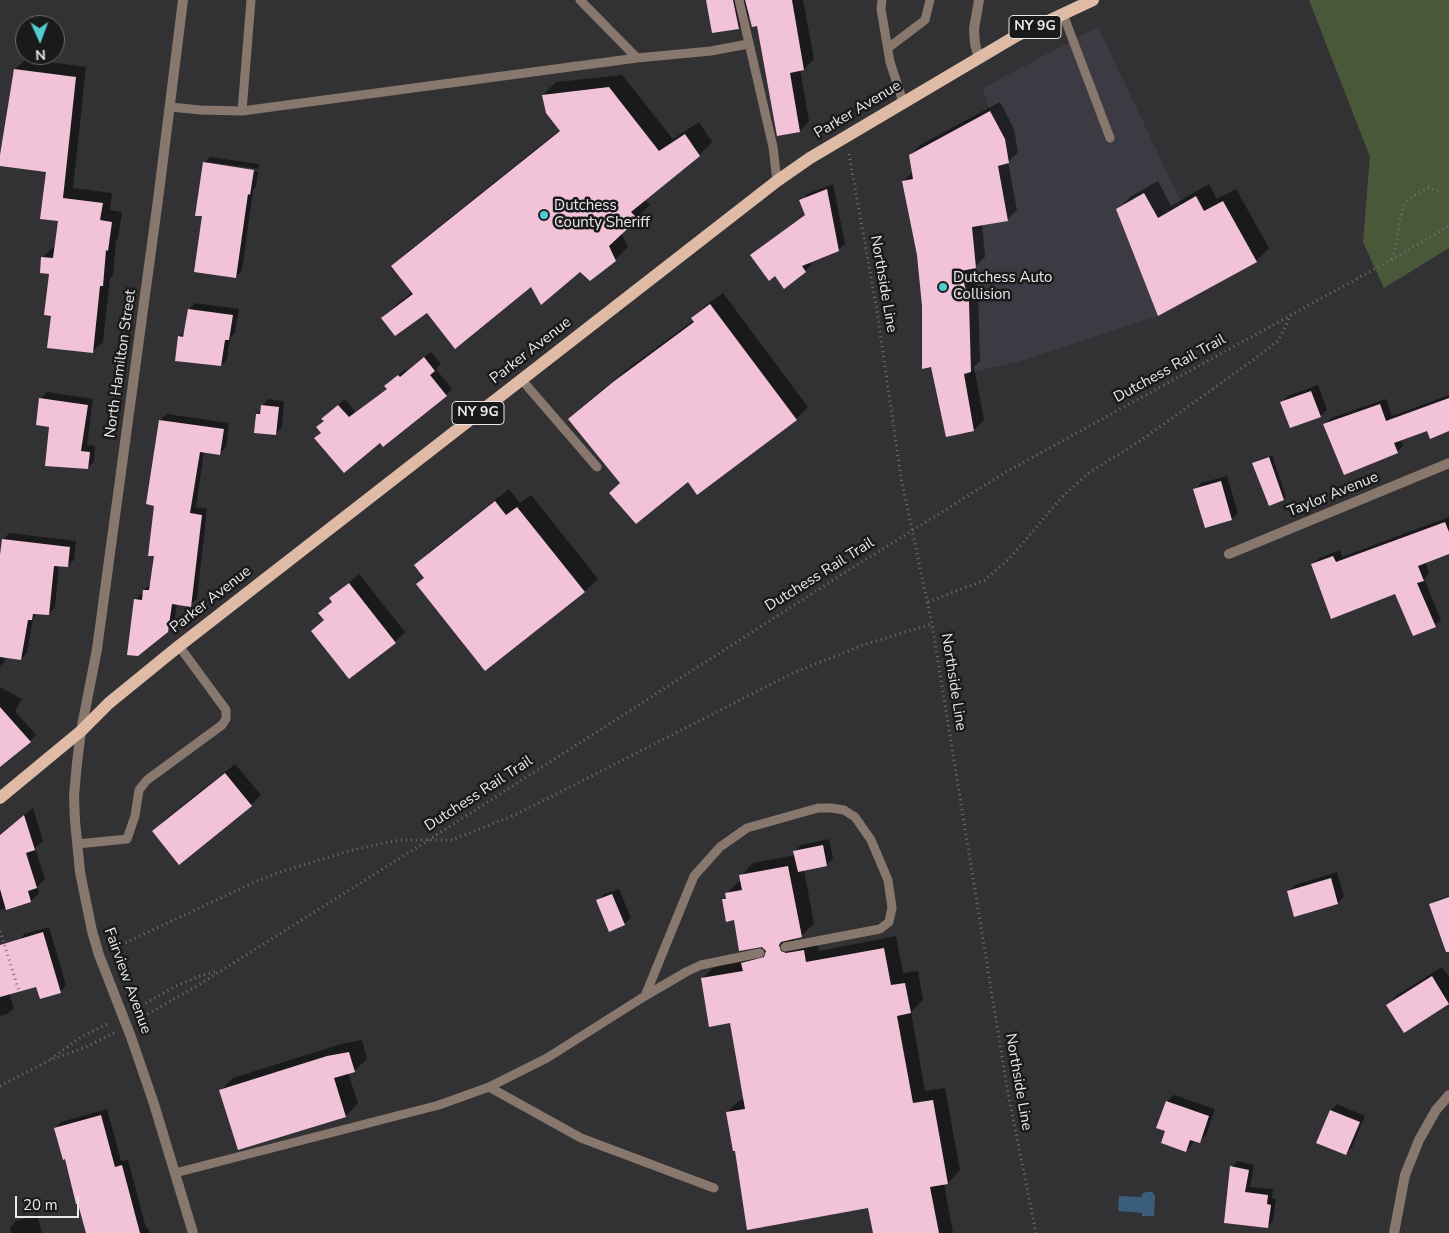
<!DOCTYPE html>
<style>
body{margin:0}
#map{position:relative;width:1449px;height:1233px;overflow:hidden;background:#323234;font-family:"Nunito Sans",sans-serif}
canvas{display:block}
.north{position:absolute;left:15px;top:15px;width:50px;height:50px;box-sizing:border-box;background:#1a1a1b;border:1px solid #6d6d6e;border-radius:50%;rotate:178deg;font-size:14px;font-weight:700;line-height:20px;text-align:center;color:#e9e9eb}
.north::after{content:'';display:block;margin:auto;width:18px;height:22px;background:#52ccd0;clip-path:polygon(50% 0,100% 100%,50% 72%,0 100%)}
.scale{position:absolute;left:15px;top:1196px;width:64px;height:22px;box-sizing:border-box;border:2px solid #e9e9eb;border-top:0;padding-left:6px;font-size:15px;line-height:18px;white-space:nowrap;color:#e9e9eb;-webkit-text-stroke:4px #1a1a1b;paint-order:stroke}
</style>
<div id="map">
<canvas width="1449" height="1233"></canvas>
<div class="north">N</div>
<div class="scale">20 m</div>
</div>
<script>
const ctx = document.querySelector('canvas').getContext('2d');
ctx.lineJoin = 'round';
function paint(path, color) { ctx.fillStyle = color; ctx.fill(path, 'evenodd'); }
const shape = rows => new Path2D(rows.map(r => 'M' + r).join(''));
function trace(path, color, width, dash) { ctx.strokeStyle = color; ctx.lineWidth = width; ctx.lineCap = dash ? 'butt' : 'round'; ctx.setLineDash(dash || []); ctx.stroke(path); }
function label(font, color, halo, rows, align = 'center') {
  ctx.font = font + ' "Nunito Sans",sans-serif'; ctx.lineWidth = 5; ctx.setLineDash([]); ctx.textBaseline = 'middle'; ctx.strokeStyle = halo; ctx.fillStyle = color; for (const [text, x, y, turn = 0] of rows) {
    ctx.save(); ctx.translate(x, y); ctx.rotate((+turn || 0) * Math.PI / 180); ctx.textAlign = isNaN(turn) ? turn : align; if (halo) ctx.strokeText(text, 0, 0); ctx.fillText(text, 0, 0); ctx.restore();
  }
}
const built = shape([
 [1098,27,1182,204,1196,196,1204,211,1223,201,1257,262,1158,316,1018,362,971,372,969,302,961,271,976,268,972,227,1008,221,998,166,1009,163,1005,139,990,111,983,88]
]);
const green = shape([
 [1309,0,1449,0,1449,248,1384,288,1363,242,1370,157]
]);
const water = shape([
 [1146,1192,1152,1192,1155,1195,1154,1216,1142,1216,1142,1213,1118,1211,1119,1196,1142,1197,1142,1194]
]);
const shadow = shape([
 [707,0,803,0,814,59,804,69,800,69,809,121,800,131,758,25,750,16,739,28],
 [26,59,86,67,73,188,112,193,110,210,122,212,118,239,116,241,113,275,110,278,103,342,92,352,52,315,50,273,42,258,53,247,55,248,59,220,48,171,0,165,15,69],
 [622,75,673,139,699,122,712,142,699,155,644,199,650,205,621,233,628,247,615,260,531,286,427,311,383,318,396,305,413,292,393,266,406,253,561,129,543,95,556,82],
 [1000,102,1014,129,1018,152,1008,162,1017,210,1007,220,982,224,985,257,975,267,972,268,978,291,980,361,974,367,984,420,974,430,947,436,923,305,918,255,903,181,913,172,910,155,920,145],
 [210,157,259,164,259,169,207,162,207,164,258,172,256,187,253,190,242,270,236,277,203,215,204,163],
 [1158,181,1171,206,1209,184,1217,199,1236,189,1269,248,1256,261,1117,210,1130,197],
 [833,184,845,244,838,250,809,262,812,265,785,287,758,249,806,214,801,201,807,194],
 [723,293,808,407,796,419,688,481,621,482,570,419,582,407,626,370,694,320,692,318,705,306],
 [195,303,239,309,235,333,230,338,227,359,221,365,179,337,186,330,189,309],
 [431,352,441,364,436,369,452,389,446,395,380,442,322,432,325,421,329,413,345,399,355,412,388,388,392,380,405,370,407,371],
 [1318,385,1327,410,1320,416,1281,403,1288,396],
 [47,392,93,399,87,445,95,446,94,462,87,468,50,425,40,399],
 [1449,395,1449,430,1428,430,1401,439,1403,446,1397,452,1325,424,1331,418,1386,399,1392,416],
 [268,399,284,401,282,427,276,434,257,415,261,410,262,406],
 [167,414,229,423,226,447,220,453,204,451,196,507,207,509,197,599,190,605,177,603,174,624,167,631,135,600,141,594,144,594,144,590,150,584,155,555,156,505,160,420],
 [1272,455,1286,497,1284,499,1253,463,1256,461],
 [1227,476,1238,513,1232,519,1206,527,1195,490,1201,483],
 [509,489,520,503,531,495,598,579,585,591,485,670,416,565,429,552],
 [1449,517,1449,553,1425,562,1429,573,1424,579,1441,620,1435,626,1395,592,1312,564,1319,558,1340,550,1342,557],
 [9,533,76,541,74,560,67,566,59,565,55,607,49,614,38,613,33,618,27,653,21,659,5,656,4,662,0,666,0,563,3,540],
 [359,574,405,632,395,642,312,631,325,619,320,613,333,601,331,598],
 [0,687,22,699,15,711,36,735,30,741,0,756],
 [235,764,261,795,251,805,154,831,163,821],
 [33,808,43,841,35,848,45,879,37,887,39,893,31,901,0,910,0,834],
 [829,839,833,858,827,865,804,870,814,924,801,936,793,938,795,941,816,938,819,951,896,936,903,973,918,971,923,1000,911,1012,925,1091,945,1088,960,1170,948,1183,944,1184,953,1233,874,1233,869,1206,736,1150,727,1112,740,1100,744,1099,731,1022,702,979,715,966,745,961,755,951,765,949,735,919,724,900,727,896,726,894,739,881,742,881,741,876,753,863,796,855,795,851,801,845],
 [1337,872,1344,896,1338,903,1289,891,1295,885],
 [619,889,631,918,624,924,598,901,604,894],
 [1449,896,1449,920,1431,904,1434,901],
 [49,927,66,985,60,992,37,985,9,993,14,1008,7,1014,0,1016,0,964,24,934],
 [1442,967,1449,977,1449,1003,1404,1031,1388,1005,1397,995],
 [362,1040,367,1059,354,1071,348,1073,358,1103,346,1116,221,1090,233,1078,341,1044],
 [1174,1095,1215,1109,1206,1135,1199,1142,1194,1140,1192,1144,1186,1151,1167,1130,1158,1127,1167,1101],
 [1337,1104,1365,1116,1352,1147,1346,1153,1331,1111],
 [107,1109,121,1161,128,1160,146,1228,148,1228,150,1233,87,1233,66,1158,55,1128,61,1122],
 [1237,1161,1254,1165,1250,1187,1273,1189,1272,1198,1276,1199,1273,1221,1267,1227,1225,1222,1232,1167],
 [37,1215,42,1233,11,1233,10,1227,16,1221]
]);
const building = shape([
 [706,0,733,0,739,29,712,33],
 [745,0,792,0,804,70,790,73,800,132,777,136,757,26,752,27],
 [14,69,76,77,63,198,103,203,100,220,112,222,108,251,106,250,103,286,100,286,93,353,47,348,51,316,44,315,49,274,40,273,41,257,53,258,58,221,40,219,46,172,0,166,0,155],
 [609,87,659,151,685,134,700,156,631,212,638,219,609,246,616,261,590,281,580,272,541,305,531,287,455,349,427,313,395,336,381,318,413,294,391,266,560,131,546,113,542,95],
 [990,111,1005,139,1009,163,998,166,1008,221,972,227,976,268,961,271,969,302,971,372,964,374,974,431,946,437,931,367,922,369,922,306,917,255,902,181,913,179,909,155],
 [203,162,254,170,250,195,248,194,236,278,194,272,202,216,195,216],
 [827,189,839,251,802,266,806,272,784,289,775,276,769,281,750,255,805,215,799,200],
 [1144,193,1158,218,1196,196,1204,211,1223,201,1257,262,1158,316,1116,209],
 [710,304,797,420,697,495,688,482,636,524,609,493,620,483,568,419,613,382,694,322,691,318],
 [188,309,233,315,229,340,225,340,221,366,175,361,178,336,183,337],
 [424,357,435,371,430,375,447,396,383,447,380,443,344,473,314,438,321,433,316,427,324,421,321,419,338,405,349,417,387,389,384,386,398,375,400,377],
 [1311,391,1321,417,1290,428,1280,402],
 [39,398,88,405,81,451,90,452,88,469,45,466,49,427,36,425],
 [1449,398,1449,431,1430,439,1427,431,1394,443,1398,453,1344,475,1323,424,1380,404,1386,421],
 [261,405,279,407,276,435,254,433,256,414,260,414],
 [159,420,224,429,220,455,200,452,190,513,202,515,191,607,172,604,168,632,138,656,127,655,134,599,142,600,143,590,149,590,154,556,148,556,154,506,146,504],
 [1269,457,1284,500,1269,506,1252,463],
 [1221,481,1232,520,1205,528,1193,489],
 [495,501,506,515,517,507,585,592,485,671,416,584,424,578,414,565],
 [1445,522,1449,532,1449,554,1418,566,1424,581,1417,583,1436,627,1413,636,1395,594,1331,619,1311,564,1333,556,1336,562],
 [2,539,70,547,68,567,54,566,49,615,33,614,32,620,28,620,21,660,0,657,0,555],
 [349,583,396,643,349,679,311,631,324,620,318,613,332,602,329,598],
 [0,707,31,742,0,767],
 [225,773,252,806,179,865,152,831],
 [24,815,35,850,26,853,37,888,28,891,31,902,6,910,0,889,0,835],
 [823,845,827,866,798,872,793,851],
 [788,866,802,937,781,942,779,945,781,951,786,953,804,950,806,962,884,948,891,985,905,983,911,1013,897,1016,913,1103,933,1100,948,1184,930,1187,939,1233,873,1233,868,1208,747,1230,735,1151,733,1151,726,1112,745,1109,730,1023,709,1027,701,978,743,971,741,963,764,957,766,951,762,947,739,951,734,920,726,922,722,899,726,899,725,893,742,890,739,875],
 [1331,878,1338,904,1294,917,1287,891],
 [612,894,625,925,609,932,596,900],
 [1449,897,1449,952,1446,952,1429,904],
 [43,932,61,993,40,999,36,987,0,997,0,945],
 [1432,976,1449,1004,1404,1033,1386,1005],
 [349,1052,355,1072,334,1078,346,1117,238,1150,219,1090,327,1056],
 [1166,1101,1209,1116,1200,1143,1190,1140,1186,1152,1161,1143,1165,1131,1156,1128],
 [1330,1110,1360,1122,1346,1155,1316,1143],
 [101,1115,115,1167,122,1165,140,1233,86,1233,78,1204,76,1204,65,1159,63,1160,54,1128],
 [1230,1166,1249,1170,1245,1192,1268,1195,1267,1204,1271,1205,1268,1228,1224,1223]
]);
const path = shape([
 [849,154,877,311,901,478,932,624,1007,1088,1036,1233],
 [1392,259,1397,241,1399,223,1404,205,1413,196,1428,188,1439,191],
 [928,602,985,580,1010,558,1063,496,1090,472,1140,441,1249,363,1278,341,1291,315],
 [0,931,19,991],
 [112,949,257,881,283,871,356,849,400,840,452,840,517,814,793,673,866,644,932,624],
 [137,1008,174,987,197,977,217,971],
 [139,1019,197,986,427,841,841,575,1006,472,1391,260,1449,226],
 [51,1059,81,1037,109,1023],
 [0,1086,48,1061,86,1047,114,1033]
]);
const service = shape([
 [251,0,242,111,637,58,580,0],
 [739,0,773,147,777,181],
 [882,0,881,9,890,62,903,102],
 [1063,14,1110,138],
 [888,48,925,20,930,0],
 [637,58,711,51,748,44],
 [170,107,201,110,242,111],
 [521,379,597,467],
 [77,844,127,839,135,816,139,790,147,780,222,725,226,719,226,710,179,646],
 [645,996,694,876,720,847,747,828,818,808,831,808,844,810,855,817,871,840,888,880,892,908,889,922,880,929,785,947],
 [489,1087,581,1138,714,1188],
 [175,1173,439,1105,489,1087,547,1058,645,996,686,972,701,965,760,953]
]);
const minor = shape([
 [183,0,159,192,97,649,81,731,77,763,74,796,75,821,80,872,92,931,99,955,131,1037,154,1104,193,1233],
 [979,0,974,29,975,44,979,58],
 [1229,554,1449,463],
 [1394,1233,1405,1175,1419,1140,1436,1110,1449,1095]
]);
const primary = shape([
 [0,798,81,731,109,703,179,646,777,181,810,158,1016,36,1093,0]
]);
const markers = [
 [544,215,5,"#52ccd0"],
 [943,287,5,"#52ccd0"]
];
const shields = [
 [1035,27,52],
 [478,413,52]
];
const shieldNames = [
 ["NY 9G",1035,27],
 ["NY 9G",478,413]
];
const streetNames = [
 ["Parker Avenue",858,110,-31],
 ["Northside Line",883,284,80],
 ["Parker Avenue",531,351,-38],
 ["North Hamilton Street",121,364,-82],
 ["Dutchess Rail Trail",1170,369,-29],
 ["Taylor Avenue",1333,495,-22],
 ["Dutchess Rail Trail",820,575,-32],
 ["Parker Avenue",211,600,-38],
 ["Northside Line",953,682,81],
 ["Dutchess Rail Trail",479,794,-33],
 ["Fairview Avenue",127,981,70],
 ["Northside Line",1018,1082,80]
];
const poiNames = [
 ["Dutchess",554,206],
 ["County Sheriff",554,223],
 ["Dutchess Auto",953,278],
 ["Collision",953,295]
];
paint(built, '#3c3b43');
paint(green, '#495838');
paint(water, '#3a5e79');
paint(shadow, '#0007');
paint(building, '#f1c2d8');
trace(path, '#727274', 3, [1, 4]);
trace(service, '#88776d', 9);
trace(minor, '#88776d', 10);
trace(primary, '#dfbba6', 12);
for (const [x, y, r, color] of markers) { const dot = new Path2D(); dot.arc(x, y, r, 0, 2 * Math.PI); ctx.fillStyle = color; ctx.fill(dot); trace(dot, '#1a1a1b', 2); }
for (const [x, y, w] of shields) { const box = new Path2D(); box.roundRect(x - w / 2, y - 11.5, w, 23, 4); ctx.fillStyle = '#1a1a1b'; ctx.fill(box); trace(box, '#e9e9eb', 1); }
label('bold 14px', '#e9e9eb', null, shieldNames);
label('15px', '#e9e9eb', '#1a1a1b', streetNames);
label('15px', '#e9e9eb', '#1a1a1b', poiNames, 'left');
</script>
